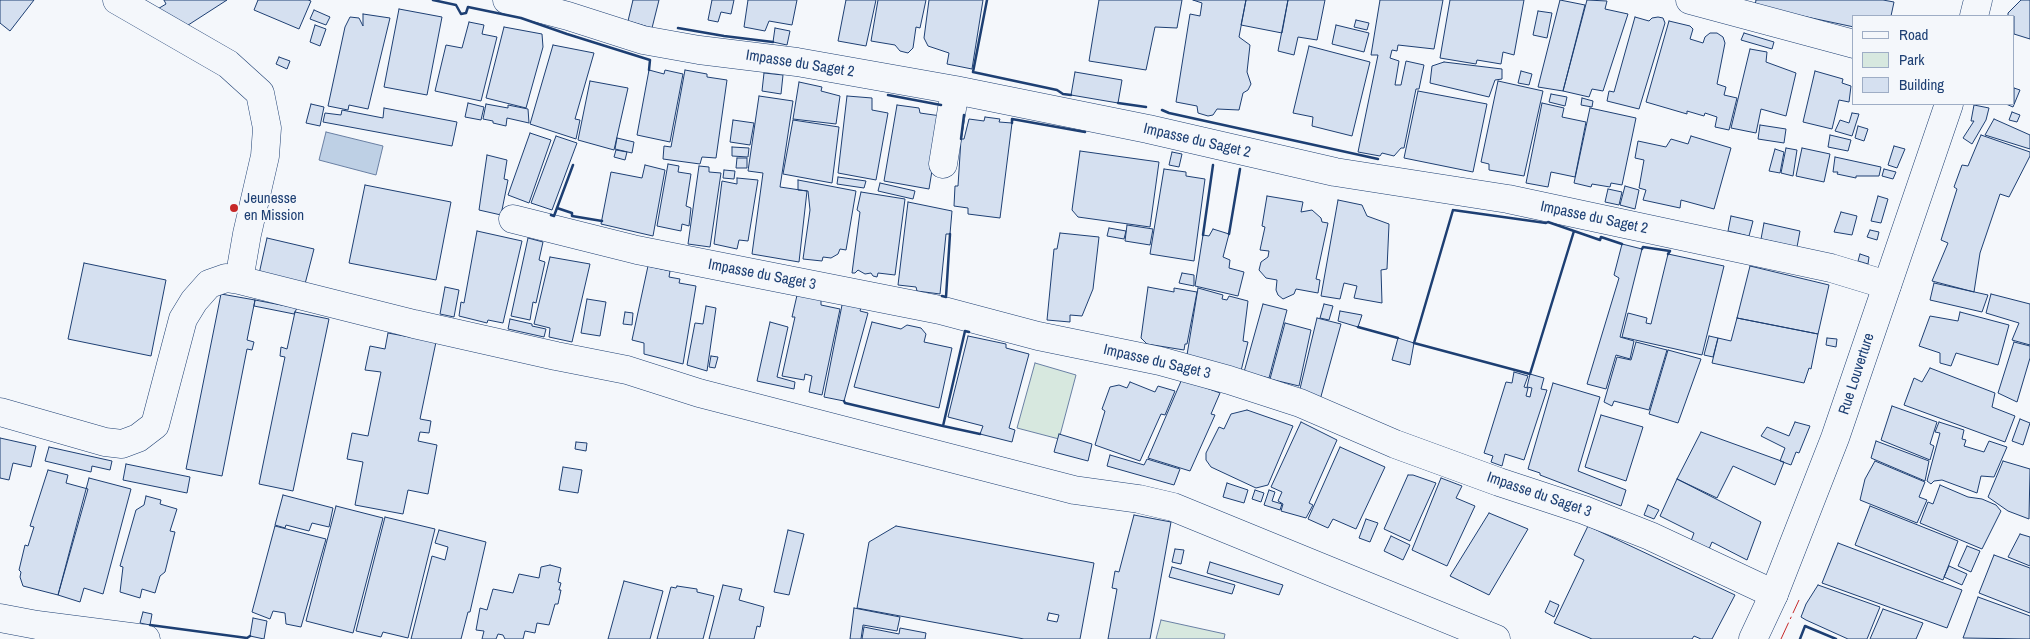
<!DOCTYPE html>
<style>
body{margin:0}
#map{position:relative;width:2030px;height:639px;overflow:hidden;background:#f4f7fb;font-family:"Archivo Narrow",sans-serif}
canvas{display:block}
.legend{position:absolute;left:1852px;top:15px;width:162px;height:90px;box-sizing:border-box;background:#f4f7fb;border:1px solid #9eadc5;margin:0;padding:6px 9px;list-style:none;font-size:15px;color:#1d3f73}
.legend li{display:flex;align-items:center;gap:10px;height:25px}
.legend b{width:25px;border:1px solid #9eadc5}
</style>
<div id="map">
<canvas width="2030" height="639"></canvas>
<ul class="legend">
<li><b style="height:6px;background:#f4f7fb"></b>Road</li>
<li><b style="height:14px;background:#d7e8df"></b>Park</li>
<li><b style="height:14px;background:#d5e0f0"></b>Building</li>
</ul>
</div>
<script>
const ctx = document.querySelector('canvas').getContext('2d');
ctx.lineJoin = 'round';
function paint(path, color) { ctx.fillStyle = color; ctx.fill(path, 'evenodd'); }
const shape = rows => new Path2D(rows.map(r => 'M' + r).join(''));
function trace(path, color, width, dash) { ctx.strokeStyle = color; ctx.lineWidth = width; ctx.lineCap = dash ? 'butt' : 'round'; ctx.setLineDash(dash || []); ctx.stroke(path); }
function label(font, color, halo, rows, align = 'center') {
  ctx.font = font + ' "Archivo Narrow",sans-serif'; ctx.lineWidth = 4; ctx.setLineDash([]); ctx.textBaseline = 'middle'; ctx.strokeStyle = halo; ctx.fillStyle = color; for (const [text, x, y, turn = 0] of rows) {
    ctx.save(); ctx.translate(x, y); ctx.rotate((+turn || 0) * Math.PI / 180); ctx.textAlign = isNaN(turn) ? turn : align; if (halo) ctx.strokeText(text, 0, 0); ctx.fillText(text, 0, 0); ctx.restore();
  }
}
const green = shape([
 [1035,363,1076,375,1059,439,1017,428,1035,363],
 [1161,620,1225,634,1224,639,1156,639,1161,620]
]);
const water = shape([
 [326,132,383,146,376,175,319,160,326,132]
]);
const building = shape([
 [0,0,34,0,10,31,0,23,0,0],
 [164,0,227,0,182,29,156,10,166,4,164,0],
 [258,0,308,0,311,1,299,29,254,10,258,0],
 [633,0,659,0,652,28,628,21,633,0],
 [712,0,734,0,731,14,721,12,718,22,708,20,712,0],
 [748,0,797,0,792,25,769,21,765,31,744,27,748,0],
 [846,0,876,0,866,46,838,41,846,0],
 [878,0,926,0,920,28,916,27,913,48,908,53,900,51,895,45,871,41,878,0],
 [929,0,983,0,972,69,947,64,949,53,928,46,924,38,929,0],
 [1099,0,1182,0,1177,28,1155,27,1146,70,1089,61,1099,0],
 [1193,0,1246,0,1239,37,1250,45,1247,72,1251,84,1248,90,1243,93,1239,110,1217,109,1213,115,1208,116,1198,113,1197,106,1176,102,1190,14,1200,16,1202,3,1193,0],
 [1246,0,1288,0,1282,33,1241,25,1246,0],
 [1288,0,1325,0,1317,40,1298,37,1294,55,1278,51,1288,0],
 [1380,0,1443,0,1434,49,1398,45,1397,51,1392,50,1390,58,1399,61,1395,85,1401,85,1406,61,1424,65,1419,89,1416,89,1404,148,1401,148,1394,156,1382,153,1380,156,1358,152,1378,55,1371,55,1380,0],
 [1450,0,1524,0,1514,55,1503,52,1501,64,1477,60,1476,64,1440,58,1450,0],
 [1560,0,1585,5,1563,91,1538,87,1560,0],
 [1587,0,1607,1,1605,9,1628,14,1603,91,1592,89,1589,97,1563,91,1587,0],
 [1756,0,1883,0,1894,2,1891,16,1854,16,1854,27,1755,6,1756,0],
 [2021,0,2030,0,2030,39,2014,34,2014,16,2008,16,2008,13,2021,0],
 [399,9,442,17,427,95,384,87,399,9],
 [314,10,330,17,326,25,310,19,314,10],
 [1538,11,1552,13,1547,38,1533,35,1538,11],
 [363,14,390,18,368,109,349,105,348,110,328,106,345,27,350,17,359,18,363,26,363,14],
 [1635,17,1649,21,1652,18,1658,17,1663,18,1665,23,1639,109,1607,101,1609,91,1614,92,1635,17],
 [1356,20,1369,23,1367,30,1354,27,1356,20],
 [1669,21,1690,26,1693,29,1690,39,1703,43,1705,37,1710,33,1717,33,1723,37,1725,43,1717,84,1726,87,1724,95,1737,98,1729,130,1715,127,1717,117,1705,113,1704,116,1687,111,1687,114,1646,102,1669,21],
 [469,22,484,25,482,34,497,37,481,101,435,91,446,45,462,48,469,22],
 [315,25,326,29,320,46,310,42,315,25],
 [1336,25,1369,33,1364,52,1332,44,1336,25],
 [504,27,542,34,543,47,526,108,486,98,504,27],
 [775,28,790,31,787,45,773,42,775,28],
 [1744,33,1774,42,1772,49,1741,40,1744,33],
 [553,45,594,53,575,119,580,120,576,139,530,124,553,45],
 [1309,46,1370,62,1352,136,1312,126,1313,117,1293,113,1309,46],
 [1750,49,1767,52,1766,62,1796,73,1786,116,1761,109,1756,133,1731,128,1750,49],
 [279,57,290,61,287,69,276,64,279,57],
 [1444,62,1502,69,1502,79,1495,80,1489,97,1430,83,1432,66,1444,62],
 [649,70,664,74,665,70,683,74,670,142,637,135,649,70],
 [685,70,707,74,707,77,727,80,716,158,702,157,700,164,663,159,664,146,671,147,685,70],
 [1521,71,1532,74,1529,85,1518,83,1521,71],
 [1815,71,1843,79,1842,83,1851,86,1849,102,1839,100,1832,129,1803,122,1815,71],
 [1075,72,1122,80,1118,103,1071,95,1075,72],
 [764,73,783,75,781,94,762,91,764,73],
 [590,81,628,88,614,150,578,140,590,81],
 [1498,81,1543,91,1524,176,1489,170,1489,164,1481,162,1498,81],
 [799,82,822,87,821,91,840,96,836,124,793,119,799,82],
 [2014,88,2020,90,2013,107,2006,104,2014,104,2014,88],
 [1418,91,1487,104,1473,172,1404,158,1418,91],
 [1551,94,1567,97,1565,106,1549,102,1551,94],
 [759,96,793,101,780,187,807,191,799,262,752,254,763,173,748,171,759,96],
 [847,96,872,98,872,110,888,113,876,180,838,173,847,96],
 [1582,98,1593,101,1592,107,1581,105,1582,98],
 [468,103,484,107,481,120,465,117,468,103],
 [1542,103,1564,108,1562,117,1586,122,1575,177,1551,172,1548,187,1526,183,1542,103],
 [311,104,324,107,320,126,306,123,311,104],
 [486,104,508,108,508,105,528,109,529,123,507,118,506,126,493,123,493,121,483,119,486,104],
 [897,105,919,108,920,113,941,116,929,189,884,181,897,105],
 [1974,105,1989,108,1986,120,1972,144,1963,138,1974,121,1971,121,1974,105],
 [384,108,457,122,452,146,323,122,325,113,341,115,342,110,383,118,384,108],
 [1590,108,1636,118,1622,185,1611,183,1610,187,1592,184,1591,187,1574,183,1590,108],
 [2012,112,2020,115,2017,122,2009,120,2012,112],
 [1852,113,1859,114,1852,136,1835,131,1840,120,1849,123,1852,113],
 [985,117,1000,119,999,122,1012,123,1000,218,968,214,968,208,954,206,955,186,958,186,961,139,964,139,969,119,984,121,985,117],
 [1994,119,2030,135,2030,149,1985,135,1994,119],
 [733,120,754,123,750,145,730,142,733,120],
 [793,120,839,127,832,183,783,174,793,120],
 [1760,125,1786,129,1784,143,1758,139,1760,125],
 [1858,126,1868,129,1864,141,1855,138,1858,126],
 [530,133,551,140,529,203,508,195,530,133],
 [1830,135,1851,140,1848,151,1828,147,1830,135],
 [1981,135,2030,152,2030,156,2009,197,2000,194,1980,253,1974,292,1932,281,1948,243,1941,240,1957,189,1954,187,1962,165,1968,166,1981,135],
 [556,136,577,143,552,210,531,203,556,136],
 [1691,136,1731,148,1714,209,1681,200,1680,208,1643,200,1646,190,1639,188,1644,160,1635,158,1638,141,1666,147,1671,139,1688,144,1691,136],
 [617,138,634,142,632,153,615,149,617,138],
 [1894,146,1905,149,1897,168,1888,165,1894,146],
 [732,147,749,148,748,157,732,156,732,147],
 [1786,148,1797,150,1793,176,1781,173,1786,148],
 [1802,148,1830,154,1824,182,1796,176,1802,148],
 [1775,149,1784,152,1780,173,1769,171,1775,149],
 [616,150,627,152,625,160,614,157,616,150],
 [1080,151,1159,162,1150,227,1078,217,1072,210,1080,151],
 [1172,152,1182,154,1179,167,1169,165,1172,152],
 [487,155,507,160,504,179,508,180,501,215,479,210,487,155],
 [1835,157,1881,167,1879,176,1856,176,1856,178,1837,174,1838,172,1833,172,1835,157],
 [737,158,747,158,747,168,736,168,737,158],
 [668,164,679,166,678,172,691,174,686,206,691,208,689,226,682,224,681,231,657,226,668,164],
 [645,165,665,170,653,236,601,224,611,172,642,178,645,165],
 [699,166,709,167,709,172,721,173,710,247,688,244,699,166],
 [1164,169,1186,172,1186,176,1205,179,1194,261,1150,254,1164,169],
 [1884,169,1896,172,1893,179,1882,176,1884,169],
 [724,170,735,171,734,179,723,178,724,170],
 [838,177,866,181,864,188,837,184,838,177],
 [737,178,758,180,748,241,739,240,737,249,714,244,722,181,737,184,737,178],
 [798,180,856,191,846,250,840,249,838,254,831,258,823,257,822,261,803,259,810,210,808,191,798,190,798,180],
 [880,183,915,191,913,199,878,191,880,183],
 [365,185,451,202,436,280,349,263,365,185],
 [1625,186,1639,190,1635,209,1620,205,1625,186],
 [1608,189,1622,192,1619,205,1605,202,1608,189],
 [861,192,905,199,895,275,878,273,877,277,873,276,871,273,865,274,858,270,855,273,852,273,860,212,857,210,861,192],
 [1267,196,1303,202,1301,212,1312,210,1321,218,1322,222,1328,223,1316,279,1320,280,1318,293,1296,289,1294,294,1283,299,1278,295,1276,290,1277,280,1266,278,1259,270,1261,262,1268,257,1269,251,1260,250,1265,227,1262,226,1267,196],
 [1878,196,1888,199,1881,223,1871,221,1878,196],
 [1338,200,1362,205,1367,216,1389,224,1387,269,1381,270,1382,303,1354,298,1357,286,1344,283,1340,299,1321,296,1338,200],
 [908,202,952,211,950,234,946,234,940,294,917,291,916,287,898,285,908,202],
 [1841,212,1857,216,1852,235,1834,232,1841,212],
 [1731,216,1753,221,1749,236,1728,231,1731,216],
 [1764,223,1800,231,1797,247,1761,239,1764,223],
 [1127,225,1153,229,1150,245,1125,241,1127,225],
 [1109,228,1126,231,1124,239,1107,236,1109,228],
 [1213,229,1229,234,1223,257,1230,260,1229,268,1244,272,1238,296,1195,286,1203,235,1209,236,1213,229],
 [1870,230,1879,232,1877,240,1867,237,1870,230],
 [477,231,522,241,503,323,488,320,487,323,459,316,461,302,464,303,477,231],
 [1060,233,1099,237,1093,289,1082,316,1070,315,1070,322,1047,320,1054,249,1057,249,1060,233],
 [267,238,314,249,305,284,259,274,267,238],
 [528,238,543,242,539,260,545,262,536,303,533,302,530,320,511,316,528,238],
 [1622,244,1642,249,1620,337,1634,341,1630,359,1616,355,1606,389,1587,384,1619,278,1614,275,1622,244],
 [1668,254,1724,266,1702,355,1622,337,1628,313,1647,318,1646,323,1651,324,1668,254],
 [1860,254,1869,257,1868,264,1858,261,1860,254],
 [550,257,590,264,572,342,549,337,550,328,534,324,550,257],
 [84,263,166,280,151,356,68,339,84,263],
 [648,266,670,271,669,277,680,279,679,283,696,286,683,364,644,354,644,343,632,340,648,266],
 [1750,266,1829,285,1818,334,1737,318,1750,266],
 [1182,273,1194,275,1194,286,1179,283,1182,273],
 [1934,283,1988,295,1982,312,1930,300,1934,283],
 [445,287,459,290,454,317,440,314,445,287],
 [1148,287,1174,292,1174,288,1197,292,1187,344,1185,344,1184,350,1147,344,1141,338,1148,287],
 [1198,288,1223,295,1222,299,1227,300,1229,296,1248,301,1243,341,1248,342,1241,371,1187,355,1198,288],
 [798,291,821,294,821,305,840,309,822,395,809,392,812,376,805,374,804,380,782,376,795,317,792,317,798,291],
 [221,294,255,300,247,340,254,342,252,350,247,349,222,476,186,469,221,294],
 [1991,294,2030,304,2030,345,2012,340,2019,323,1986,313,1991,294],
 [587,299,606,302,600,336,581,333,587,299],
 [255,300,297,308,294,314,254,306,255,300],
 [843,300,862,304,860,311,868,313,844,401,824,397,843,300],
 [1263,304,1287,310,1269,378,1244,372,1263,304],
 [1324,304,1333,306,1329,320,1320,318,1324,304],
 [706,306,716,308,707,371,687,365,695,323,703,324,706,306],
 [1340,311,1362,315,1358,327,1338,321,1340,311],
 [295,312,329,319,293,491,259,484,285,357,280,356,281,347,287,349,295,312],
 [625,312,633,313,632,325,623,324,625,312],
 [1960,312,2009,325,1998,365,1956,353,1951,366,1940,363,1940,353,1919,346,1930,316,1958,321,1960,312],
 [1317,318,1341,324,1320,400,1299,393,1317,318],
 [1737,318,1818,334,1811,369,1809,368,1804,383,1712,363,1718,338,1731,341,1737,318],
 [510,319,532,324,532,326,546,329,544,337,508,329,510,319],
 [770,322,788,327,777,377,795,382,794,389,757,381,770,322],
 [872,322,901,329,907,325,921,328,926,334,924,342,952,348,939,408,854,387,872,322],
 [1285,323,1311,330,1299,386,1270,379,1285,323],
 [388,333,436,342,420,419,431,421,429,433,420,432,418,441,437,445,428,494,408,490,403,514,355,505,363,462,347,459,352,433,368,436,381,372,365,370,370,346,385,349,388,333],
 [968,336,1006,344,1006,348,1029,354,1009,428,1015,430,1012,442,980,434,983,426,948,417,968,336],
 [1709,336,1718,338,1713,357,1704,355,1709,336],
 [1398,338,1414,343,1410,365,1392,360,1398,338],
 [1827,338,1837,339,1836,347,1826,345,1827,338],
 [1636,342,1667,350,1649,410,1614,401,1612,406,1604,402,1617,357,1631,360,1636,342],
 [2014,342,2030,346,2030,358,2017,402,1998,393,2014,342],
 [1668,350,1701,359,1678,423,1649,414,1668,350],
 [711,356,718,357,715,368,709,367,711,356],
 [1930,368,1995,393,1992,407,2015,416,2005,442,1904,405,1914,378,1922,382,1930,368],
 [1514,372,1528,376,1524,387,1528,388,1526,396,1530,397,1532,388,1527,387,1530,374,1544,378,1541,389,1547,390,1524,460,1505,454,1502,466,1491,462,1493,456,1484,453,1506,382,1512,383,1514,372],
 [1182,379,1220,393,1211,414,1215,415,1190,471,1148,458,1182,379],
 [1130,382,1155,392,1158,386,1175,391,1165,415,1161,414,1140,461,1095,445,1105,411,1102,409,1110,387,1119,385,1127,388,1130,382],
 [1553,383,1600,397,1578,471,1626,490,1621,506,1540,475,1540,473,1528,469,1553,383],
 [1892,406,1937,422,1930,444,1934,446,1930,460,1881,440,1892,406],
 [1247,410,1293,426,1268,485,1256,488,1211,467,1206,460,1206,453,1219,427,1224,429,1231,414,1247,410],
 [1601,415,1643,427,1626,481,1585,467,1601,415],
 [2020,419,2030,423,2023,445,2012,441,2020,419],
 [1301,422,1337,440,1309,503,1313,505,1306,518,1281,511,1283,504,1278,501,1282,492,1271,487,1301,422],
 [1795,422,1810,426,1799,453,1796,452,1791,465,1780,461,1785,448,1761,436,1767,427,1789,436,1795,422],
 [1939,422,1964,430,1962,439,1966,440,1964,446,1984,452,1989,441,2007,447,1994,477,1981,476,1977,493,1942,480,1934,481,1931,484,1927,481,1940,433,1935,432,1939,422],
 [1701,432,1784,462,1775,485,1733,466,1717,498,1677,479,1701,432],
 [1059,434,1092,444,1088,461,1054,452,1059,434],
 [0,438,36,446,31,467,13,463,9,480,0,478,0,438],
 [1876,441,1929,461,1925,481,1871,458,1876,441],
 [576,442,587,443,586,451,575,449,576,442],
 [49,447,112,461,110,470,92,466,91,472,45,461,49,447],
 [1340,447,1385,467,1356,529,1333,519,1328,528,1308,519,1340,447],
 [1110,455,1144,465,1147,459,1180,469,1174,485,1107,466,1110,455],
 [1875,461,1925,482,1919,497,1927,500,1917,523,1860,500,1865,479,1875,461],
 [2003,461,2030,469,2029,519,2008,511,1988,497,2003,461],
 [126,464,190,477,187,493,123,480,126,464],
 [563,467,582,470,578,493,559,490,563,467],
 [48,470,68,475,66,483,88,489,58,595,23,586,20,577,21,572,19,570,25,545,28,546,34,527,30,526,48,470],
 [1408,475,1413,475,1436,483,1410,541,1384,529,1408,475],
 [89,478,131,489,103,594,84,588,80,602,58,595,89,478],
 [1441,478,1462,486,1456,498,1475,506,1447,566,1412,550,1441,478],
 [1677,479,1761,522,1747,560,1712,542,1709,549,1691,541,1694,533,1660,516,1677,479],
 [1227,483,1248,490,1244,503,1223,497,1227,483],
 [1940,485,1968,497,1982,499,1996,505,2001,511,1982,549,1920,523,1928,502,1933,504,1940,485],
 [1255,490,1264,493,1261,502,1252,499,1255,490],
 [1269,490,1275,492,1272,501,1282,504,1280,510,1264,505,1269,490],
 [283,495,333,508,329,527,312,523,309,531,286,525,285,528,275,525,283,495],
 [146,496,161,500,160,504,177,509,170,531,175,532,165,572,160,576,155,593,142,589,140,598,120,592,123,567,120,566,136,510,144,505,146,496],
 [1648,505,1659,510,1654,519,1644,515,1648,505],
 [336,506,383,518,353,633,306,621,336,506],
 [1870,506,1958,541,1943,580,1855,545,1870,506],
 [1489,513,1528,529,1489,595,1450,576,1489,513],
 [1134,515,1171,522,1150,639,1108,639,1117,589,1112,588,1115,571,1119,572,1134,515],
 [385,517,435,529,408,638,383,632,381,637,356,631,385,517],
 [1366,519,1378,523,1370,542,1359,538,1366,519],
 [275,526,326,539,301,627,286,624,285,613,273,611,270,619,252,612,275,526],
 [896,526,1094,563,1080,639,1024,639,857,608,869,542,896,526],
 [1588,526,1735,595,1712,639,1701,639,1694,636,1692,639,1592,639,1554,623,1584,560,1574,555,1588,526],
 [439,530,486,542,470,612,468,612,461,639,411,639,432,556,445,560,448,547,435,543,439,530],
 [788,530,804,534,789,595,774,592,788,530],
 [2020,534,2030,537,2030,566,2008,557,2020,534],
 [1391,536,1410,545,1403,560,1384,551,1391,536],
 [1838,543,1962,590,1947,628,1822,583,1838,543],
 [1967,546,1980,551,1971,572,1958,566,1967,546],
 [1175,549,1184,550,1181,564,1172,562,1175,549],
 [1994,555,2030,568,2030,613,1979,593,1994,555],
 [1210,562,1283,585,1279,595,1207,573,1210,562],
 [550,565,561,568,558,582,561,583,559,590,561,590,558,604,555,604,549,625,537,623,535,633,525,631,523,639,505,639,503,635,498,634,496,639,482,639,484,631,476,630,480,608,487,610,493,589,513,593,519,574,539,578,541,567,550,565],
 [1949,566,1967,574,1962,585,1944,577,1949,566],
 [1172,567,1235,585,1232,594,1169,577,1172,567],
 [624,581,663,591,650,639,608,639,624,581],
 [723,585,742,589,739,600,764,607,760,627,757,626,754,639,709,639,723,585],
 [1818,585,1880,607,1867,639,1848,639,1806,620,1801,617,1806,604,1818,585],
 [677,586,697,589,697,592,714,596,703,639,657,639,671,587,676,588,677,586],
 [1978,597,2030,616,2030,639,1963,638,1978,597],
 [1550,601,1559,605,1554,617,1545,612,1550,601],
 [854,608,900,617,897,631,863,625,861,639,850,639,854,608],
 [1883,609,1923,623,1916,639,1870,639,1883,609],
 [143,612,152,614,150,625,140,623,143,612],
 [1049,613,1059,615,1057,622,1047,620,1049,613],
 [253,618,267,621,264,639,250,636,253,618],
 [864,627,899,634,900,628,926,633,925,639,862,639,864,627]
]);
const minor = shape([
 [117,0,228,64,260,93,267,128,265,156,247,234,239,280],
 [507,0,568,16,643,40,699,50,797,62,955,90,1148,129,1335,172,1508,199,1831,268,1887,285],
 [1690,0,1854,44],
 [943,164,955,90],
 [513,219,637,250,940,310,1038,336,1160,361,1229,380,1300,403,1395,444,1499,482,1584,510,1650,536,1774,594],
 [0,412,105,442,122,444,138,438,155,425,183,319,194,301,209,284,226,278,239,280,414,324,556,356,627,370,699,393,1074,490,1139,499,1173,507,1496,639],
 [0,618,37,625,146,639]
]);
const major = shape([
 [1974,16,1978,0],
 [1753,639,1774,594,1835,438,1949,104]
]);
const wall = shape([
 [433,0,456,5,461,14,466,13,468,7,521,18,567,34,650,60,649,70],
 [987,0,973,72,1057,90,1063,94,1071,95],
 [678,28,724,36,773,42],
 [888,95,941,105],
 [1118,103,1146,107],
 [1162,110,1169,113,1378,159],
 [1012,123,1012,119,1085,132],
 [961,139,964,115],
 [557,208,572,213,572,216,602,221],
 [1453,210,1546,223,1548,222,1574,231,1530,374,1414,343,1453,210],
 [551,215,554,216,573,165],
 [1574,231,1600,240,1601,237,1622,244],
 [1229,234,1240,169],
 [1203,235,1213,165],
 [1642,249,1643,247,1670,251,1668,254],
 [942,296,946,297,950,234],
 [1358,327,1398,338],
 [969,332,965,331,943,426,980,434],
 [844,401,845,403,943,426],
 [150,625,247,638,250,636],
 [1800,639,1805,626,1836,639]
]);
const power = shape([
 [1781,639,1799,600]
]);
const markers = [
 [234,208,5,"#c62828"]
];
const streetNames = [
 ["Impasse du Saget 2",800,64,9],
 ["Impasse du Saget 2",1197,141,13],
 ["Impasse du Saget 2",1594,218,12],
 ["Impasse du Saget 3",762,275,11],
 ["Impasse du Saget 3",1157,362,13],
 ["Rue Louverture",1857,374,-72],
 ["Impasse du Saget 3",1539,495,19]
];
const poiNames = [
 ["Jeunesse",244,199],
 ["en Mission",244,216]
];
paint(green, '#d7e8df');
trace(green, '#687fa3', 1);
paint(water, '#bed0e5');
trace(water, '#687fa3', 1);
paint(building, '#d5e0f0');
trace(building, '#1d3f73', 1);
trace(minor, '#1d3f73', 29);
trace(major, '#1d3f73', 29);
trace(minor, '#f4f7fb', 28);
trace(major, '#f4f7fb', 28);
trace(wall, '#1d3f73', 2.5);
trace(power, '#c62828', 1, [18, 4, 2.5, 4]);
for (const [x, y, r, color] of markers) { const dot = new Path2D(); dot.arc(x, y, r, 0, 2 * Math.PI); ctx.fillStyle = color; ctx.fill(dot); trace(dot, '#f4f7fb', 2); }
label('15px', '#1d3f73', '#f4f7fb', streetNames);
label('15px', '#1d3f73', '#f4f7fb', poiNames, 'left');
</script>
